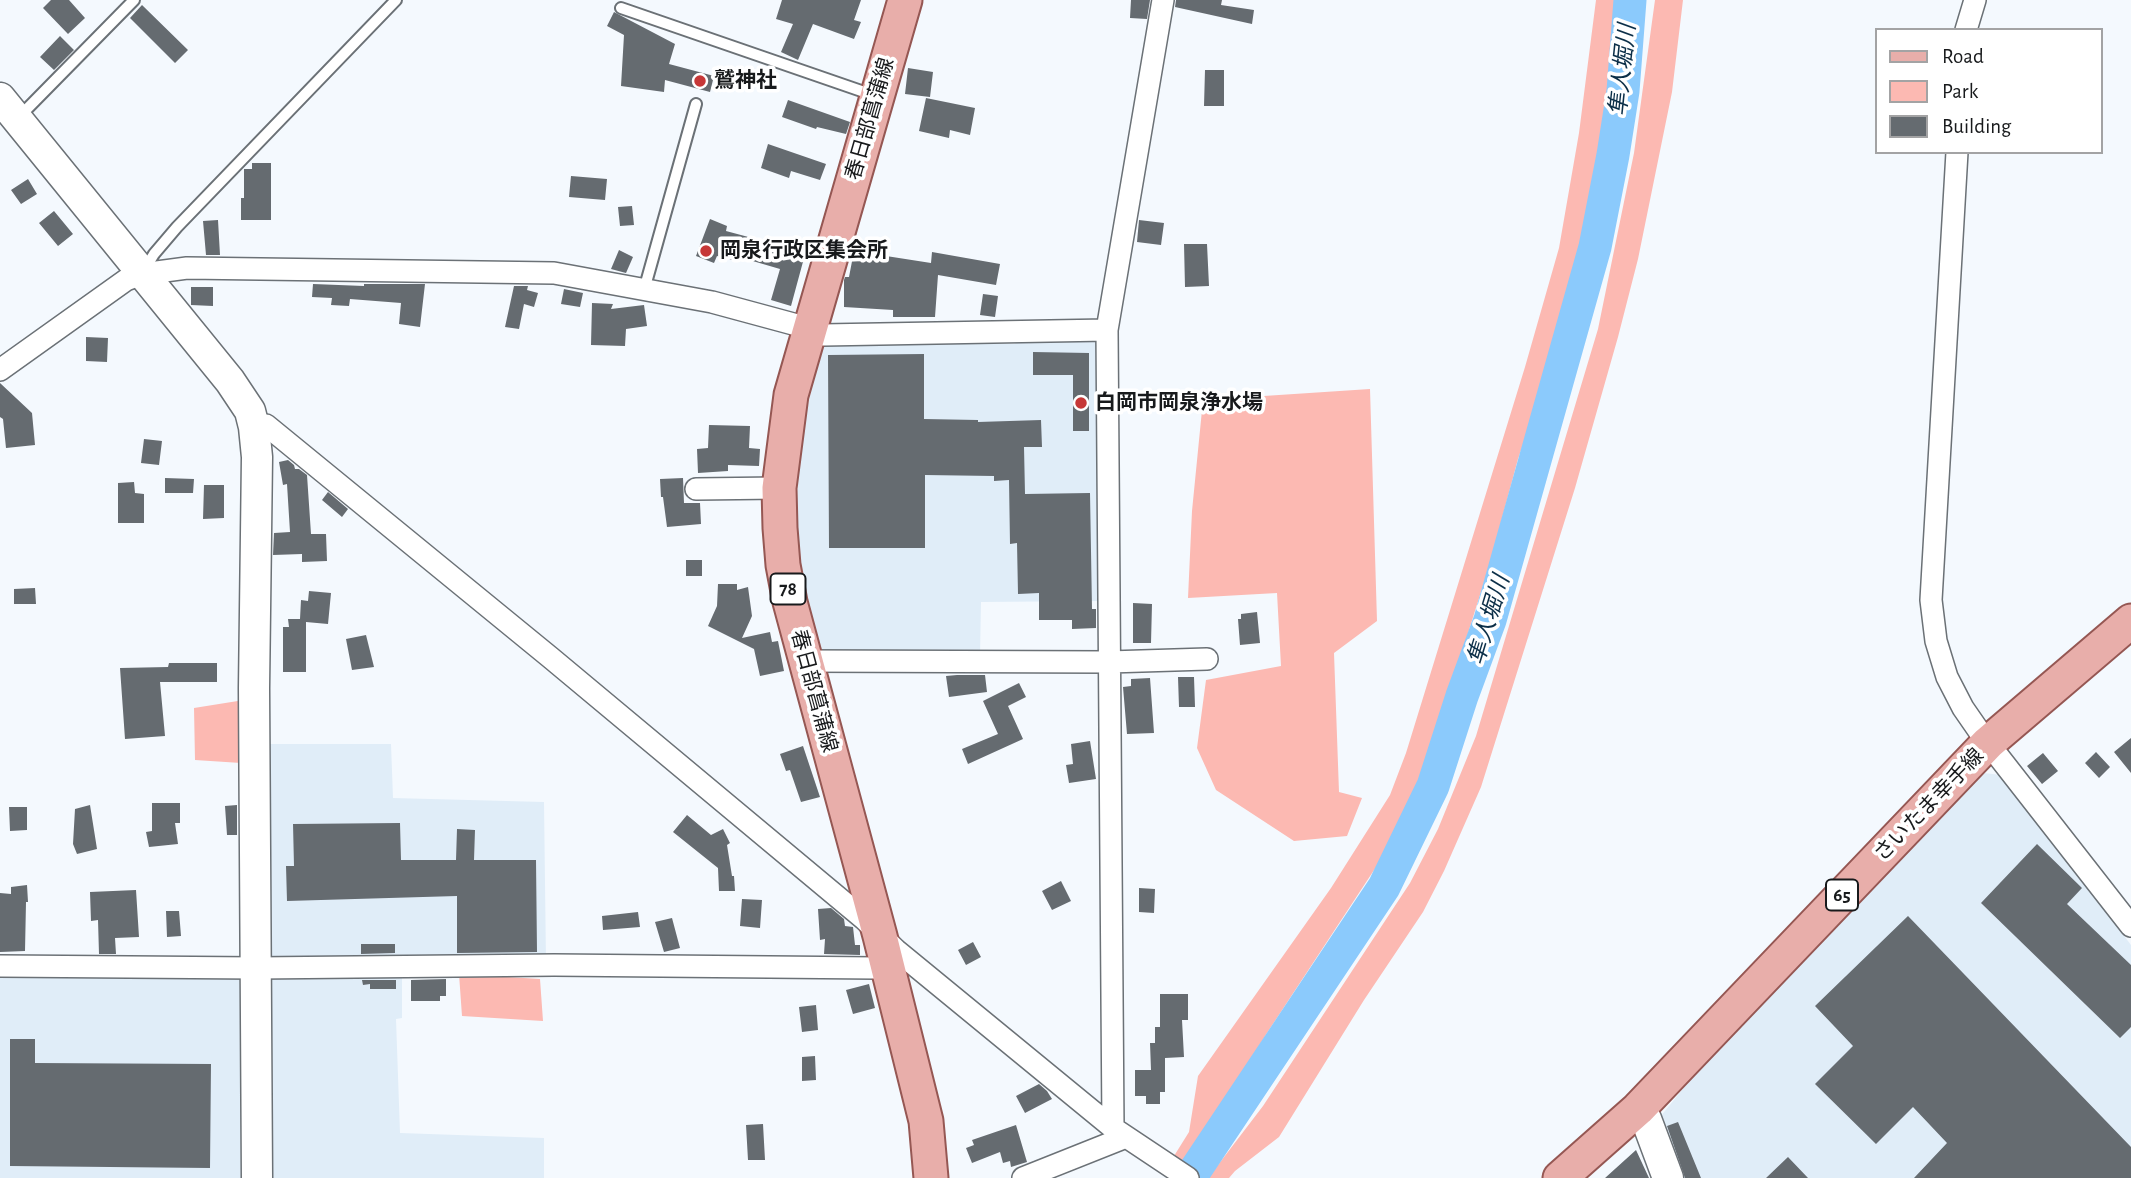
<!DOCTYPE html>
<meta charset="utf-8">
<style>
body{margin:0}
#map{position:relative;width:2131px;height:1178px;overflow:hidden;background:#f4f9fe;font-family:"Alegreya Sans",sans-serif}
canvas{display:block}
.legend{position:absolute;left:1875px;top:28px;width:228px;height:126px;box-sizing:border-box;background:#fff;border:2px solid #a3a3a4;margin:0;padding:9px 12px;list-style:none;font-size:21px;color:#181a1c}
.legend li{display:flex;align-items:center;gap:14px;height:35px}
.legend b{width:35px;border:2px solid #a3a3a4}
</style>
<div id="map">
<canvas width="2131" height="1178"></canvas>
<ul class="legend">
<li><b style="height:9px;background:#e8aeaa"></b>Road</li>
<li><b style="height:19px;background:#fcb9b2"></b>Park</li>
<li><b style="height:19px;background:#656b70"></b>Building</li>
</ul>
</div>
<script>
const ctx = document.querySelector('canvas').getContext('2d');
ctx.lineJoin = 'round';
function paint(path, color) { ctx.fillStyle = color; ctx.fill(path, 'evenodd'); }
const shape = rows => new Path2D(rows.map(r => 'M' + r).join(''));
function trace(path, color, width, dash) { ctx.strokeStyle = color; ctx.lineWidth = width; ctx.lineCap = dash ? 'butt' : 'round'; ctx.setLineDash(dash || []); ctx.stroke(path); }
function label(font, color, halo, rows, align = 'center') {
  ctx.font = font + ' "Alegreya Sans","Noto Sans JP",sans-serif'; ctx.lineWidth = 7; ctx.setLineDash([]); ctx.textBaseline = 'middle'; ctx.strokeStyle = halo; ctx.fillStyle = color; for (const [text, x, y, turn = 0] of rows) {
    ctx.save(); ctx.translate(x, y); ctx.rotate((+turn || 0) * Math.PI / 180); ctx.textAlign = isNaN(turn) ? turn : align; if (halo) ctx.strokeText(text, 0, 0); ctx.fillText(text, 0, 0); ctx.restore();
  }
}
const built = shape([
 [1026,338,1095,339,1101,345,1101,601,981,602,980,656,822,654,805,596,797,559,796,514,801,438,821,344,1014,344],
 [266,744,391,744,393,798,544,802,546,962,402,961,402,1018,396,1019,400,1133,544,1138,544,1178,0,1178,0,972,247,972],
 [1983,773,2002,775,2131,945,2131,1178,1676,1178,1656,1122,1695,1074]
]);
const green = shape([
 [1596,0,1618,0,1606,109,1581,252,1548,372,1518,459,1490,563,1433,745,1403,816,1378,864,1267,1033,1186,1165,1174,1156,1189,1132,1198,1076,1331,888,1390,795,1406,753,1525,367,1559,248,1579,133],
 [1655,0,1683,0,1672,92,1638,259,1618,337,1575,488,1481,787,1444,871,1423,912,1364,1000,1279,1137,1235,1171,1229,1178,1208,1178,1263,1106,1410,883,1438,829,1476,736,1598,329,1634,153],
 [1370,389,1377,621,1334,653,1339,792,1362,798,1347,836,1294,841,1216,790,1197,748,1206,680,1281,666,1277,593,1188,598,1192,511,1203,400],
 [244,700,241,763,195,760,194,708],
 [459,974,540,979,543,1021,462,1016]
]);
const river = shape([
 [1190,1178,1384,887,1433,786,1462,696,1490,620,1595,247,1613,155,1623,91,1630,0]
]);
const building = shape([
 [51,0,69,0,85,18,68,34,43,8],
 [782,0,861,0,854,20,861,22,854,39,813,24,798,60,781,52,793,24,776,19],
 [1131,0,1150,0,1147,19,1130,18],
 [1176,0,1222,0,1221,5,1254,10,1252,24,1175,7],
 [142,5,188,50,175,63,130,18],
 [614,12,675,44,669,64,714,76,710,92,665,80,664,92,621,86,624,35,607,26],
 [60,36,74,50,54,70,40,57],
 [908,68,933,72,930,97,905,94],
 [1205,70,1224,70,1224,106,1204,106],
 [926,98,975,108,970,135,950,130,949,138,919,131],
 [788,100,850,122,846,134,817,127,816,129,782,117],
 [768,144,826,164,820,180,791,171,789,178,761,168],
 [252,163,271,163,271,220,241,220,241,198,244,198,244,169,252,169],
 [571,176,607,179,605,200,569,197],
 [28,179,37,194,21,204,11,190],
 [632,206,634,225,620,226,618,207],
 [54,211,73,234,58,246,39,223],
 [710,219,727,226,726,231,797,250,795,255,804,258,791,306,771,300,780,269,739,257,737,261,717,256,714,263,696,256],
 [218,220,220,255,206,255,203,221],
 [1139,220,1164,223,1161,245,1137,242],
 [1184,244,1207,244,1209,286,1185,287],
 [619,250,633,257,626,273,611,269],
 [854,251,931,263,932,252,1000,264,996,285,938,275,935,317,893,317,893,310,844,307,844,280,845,277,849,277],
 [313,284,364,286,364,284,425,284,420,327,399,324,401,303,350,299,349,306,331,305,332,298,312,297],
 [514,286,528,286,527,290,538,293,534,307,524,304,519,329,505,327],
 [191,287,213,287,213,306,191,305],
 [564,289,583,293,580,307,561,304],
 [983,294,998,296,995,317,980,315],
 [592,303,613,304,611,309,644,305,647,326,626,329,625,346,591,345],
 [86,337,108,338,107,362,86,361],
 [1033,352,1089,353,1089,431,1073,431,1073,375,1033,375],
 [924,354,924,419,978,420,978,422,1041,420,1042,447,1024,447,1025,494,1090,493,1092,609,1096,609,1096,628,1072,629,1072,620,1039,620,1039,593,1018,594,1017,543,1010,544,1009,480,994,481,994,476,925,475,925,548,829,548,828,355],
 [0,383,32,413,35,445,6,448,3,419,0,417],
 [709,425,750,426,749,448,760,449,759,466,728,465,728,471,698,473,697,449,708,448],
 [144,439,162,441,159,465,141,463],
 [288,460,294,465,295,469,299,469,307,475,311,534,326,534,327,561,302,562,302,554,273,555,274,533,290,532,287,484,283,485,279,462],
 [165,478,194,479,193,493,165,493],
 [683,478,684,503,700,503,701,524,667,527,663,497,661,497,660,479],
 [134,482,135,493,144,494,144,523,118,523,118,483],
 [204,485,224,485,224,518,203,519],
 [328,492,348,509,342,517,322,500],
 [686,560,702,560,702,576,686,576],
 [718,584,737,584,737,590,748,587,752,616,742,638,770,632,772,642,778,641,784,671,760,676,754,649,708,626,717,606],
 [35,588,36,604,14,604,14,589],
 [309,591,331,593,328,624,306,622,306,672,283,672,283,627,289,627,288,619,300,619,301,600,308,601],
 [1133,603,1152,604,1151,643,1133,643],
 [1257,612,1260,643,1240,645,1238,619,1241,619,1241,614],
 [366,635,374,667,352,670,346,639],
 [169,663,217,663,217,682,160,682,165,736,125,739,120,668,168,667],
 [957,675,985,675,987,692,949,697,946,676],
 [1178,677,1194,677,1195,707,1179,707],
 [1150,678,1154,733,1127,734,1123,687,1131,686,1131,679],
 [1019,683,1026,697,1008,706,1023,739,968,764,962,749,998,734,983,701],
 [2131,738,2131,773,2114,752],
 [1090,741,1096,779,1069,783,1066,765,1073,764,1071,744],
 [803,746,820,797,801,802,790,770,786,771,780,754],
 [2096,752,2110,767,2099,778,2085,763],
 [2043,753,2058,771,2042,784,2027,766],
 [152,803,180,803,180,823,175,823,178,844,149,847,146,832,152,831],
 [90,805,97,849,77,854,73,844,75,809],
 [237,805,237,835,227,835,225,806],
 [9,807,27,807,27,830,10,831],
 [687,815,711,835,723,829,730,843,727,845,732,876,734,876,735,891,719,891,718,868,673,832],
 [400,823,401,860,456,860,457,829,475,830,474,860,536,860,537,952,457,953,457,896,287,901,286,866,294,866,293,824],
 [2037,844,2082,888,2067,904,2131,965,2131,1027,2120,1038,1981,903],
 [1061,881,1071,901,1052,910,1042,891],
 [27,885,28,902,26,902,25,951,0,952,0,893,11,894,11,887],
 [1139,888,1155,889,1154,913,1139,912],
 [136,890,139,937,115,938,116,954,99,954,98,920,91,921,90,892],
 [742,899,762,900,760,928,740,926],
 [831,908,844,919,845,926,853,927,855,945,860,945,860,955,824,954,825,939,820,940,818,909],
 [166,911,179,911,181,936,167,937],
 [638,912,640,927,603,930,602,916],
 [1908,916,2131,1147,2131,1178,1914,1178,1947,1143,1913,1107,1876,1144,1815,1084,1853,1046,1815,1006],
 [672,918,680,948,664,952,655,922],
 [973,942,981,957,966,965,958,950],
 [361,944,395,944,395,953,361,954],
 [446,979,446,996,440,996,440,1001,411,1001,411,980],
 [362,980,396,980,396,989,370,989,370,984,363,985],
 [869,984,875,1008,853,1014,846,990],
 [1160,994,1188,994,1188,1020,1182,1020,1184,1057,1165,1058,1165,1092,1160,1092,1160,1104,1146,1104,1146,1096,1135,1096,1135,1070,1151,1070,1150,1043,1155,1043,1155,1027,1160,1027],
 [816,1005,818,1030,802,1032,799,1007],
 [10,1039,35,1039,35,1063,211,1064,210,1168,10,1166],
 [815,1056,816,1080,802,1081,802,1057],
 [1039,1084,1047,1091,1052,1099,1025,1113,1016,1096],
 [1678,1122,1701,1178,1685,1178,1667,1126],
 [763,1124,765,1160,748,1160,746,1125],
 [1016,1125,1027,1162,1011,1167,1010,1161,1003,1163,1000,1152,972,1163,966,1148,974,1145,972,1140],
 [1636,1150,1649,1178,1605,1178],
 [1788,1157,1808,1178,1766,1178]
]);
const lane = shape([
 [621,8,873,95],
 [18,118,134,0],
 [143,272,154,254,177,227,396,0],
 [644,290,696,104]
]);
const street = shape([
 [1966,30,1975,0],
 [1957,152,1931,600,1936,641,1947,677,1963,708,1981,734,2131,926],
 [0,370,126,280,142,274,187,268,554,273,712,302,797,325,809,331,823,335,1107,330],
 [254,427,266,425,551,658,864,919,896,950,1113,1128,1188,1178],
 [696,489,779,488],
 [805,661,1109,662,1207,659],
 [0,966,257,968,554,965,876,968,888,967],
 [1113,1128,1107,330,1163,0],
 [1023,1178,1126,1137]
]);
const secondary = shape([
 [0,98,230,381,250,411,254,427,257,457,254,688,257,1178],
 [1638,1109,1646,1119,1668,1178]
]);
const primary = shape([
 [905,0,791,395,779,488,780,528,783,565,790,602,880,936,926,1121,931,1178],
 [1560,1178,1638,1109,1988,743,2131,621]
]);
const markers = [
 [700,81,7,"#c63737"],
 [706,251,7,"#c63737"],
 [1081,403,7,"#c63737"]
];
const shields = [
 [788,589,35],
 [1842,895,32]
];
const shieldNames = [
 ["78",788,589],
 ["65",1842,895]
];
const poiNames = [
 ["鷲神社",714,81],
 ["岡泉行政区集会所",720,251],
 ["白岡市岡泉浄水場",1095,403]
];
const streetNames = [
 ["春日部菖蒲線",870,119,-74],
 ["春日部菖蒲線",814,691,75],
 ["さいたま幸手線",1929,805,-46]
];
const waterNames = [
 ["隼人堀川",1623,70,-84],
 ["隼人堀川",1489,620,-73]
];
paint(built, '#e0edf8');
paint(green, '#fcb9b2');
trace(river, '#8bcafc', 33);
paint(building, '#656b70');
trace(lane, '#6b7176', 14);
trace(street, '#6b7176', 24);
trace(secondary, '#6b7176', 33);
trace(primary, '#955753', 37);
trace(lane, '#fff', 10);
trace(street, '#fff', 21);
trace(secondary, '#fff', 30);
trace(primary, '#e8aeaa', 33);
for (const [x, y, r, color] of markers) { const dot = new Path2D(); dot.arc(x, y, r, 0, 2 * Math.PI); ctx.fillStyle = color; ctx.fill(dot); trace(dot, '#fff', 2.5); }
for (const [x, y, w] of shields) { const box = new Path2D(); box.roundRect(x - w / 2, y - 15.5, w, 31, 5); ctx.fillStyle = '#fff'; ctx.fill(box); trace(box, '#181a1c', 2); }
label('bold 19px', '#181a1c', null, shieldNames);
label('bold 21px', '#181a1c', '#fff', poiNames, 'left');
label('21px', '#181a1c', '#fff', streetNames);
label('italic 23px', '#0c2f48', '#fff', waterNames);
</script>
